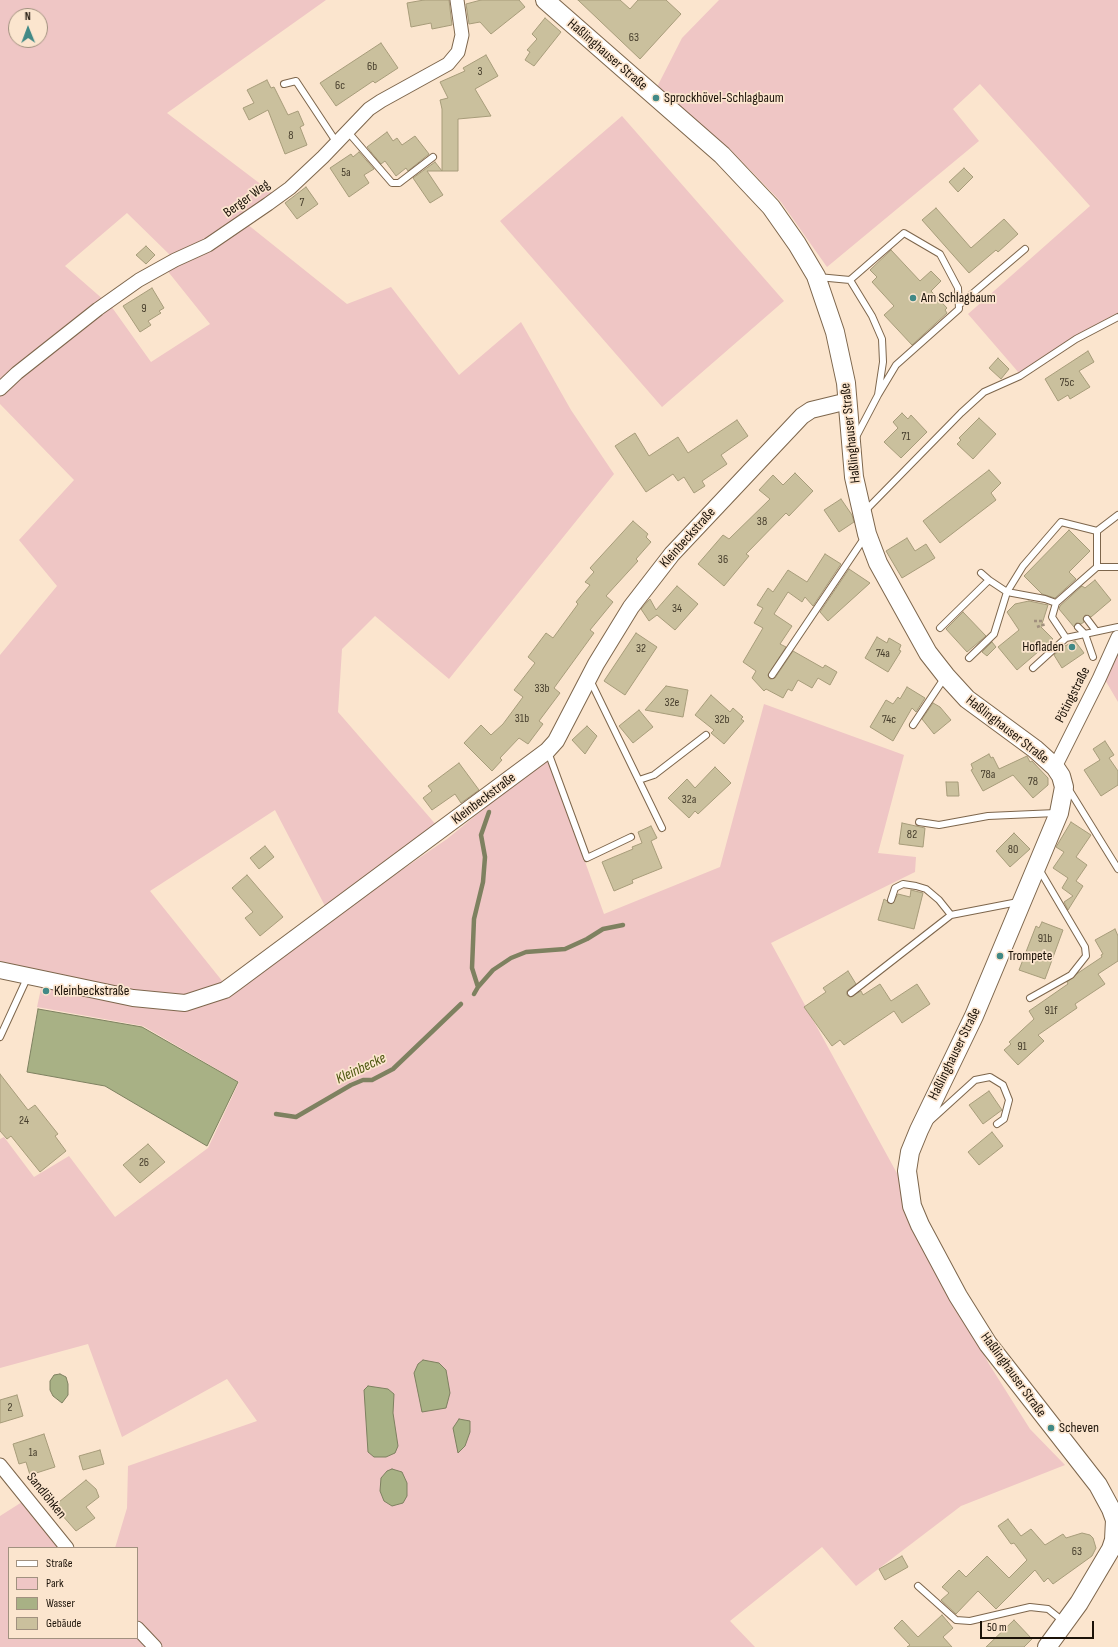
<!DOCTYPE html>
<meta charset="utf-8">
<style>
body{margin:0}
#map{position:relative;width:1118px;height:1647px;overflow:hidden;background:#fbe5ce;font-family:"Sofia Sans Condensed",sans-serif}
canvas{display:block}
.legend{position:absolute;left:8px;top:1547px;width:130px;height:92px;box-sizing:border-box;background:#fbe5ce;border:1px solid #a1917f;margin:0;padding:5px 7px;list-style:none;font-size:12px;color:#1b1208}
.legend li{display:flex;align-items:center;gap:8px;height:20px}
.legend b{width:20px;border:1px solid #a1917f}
.north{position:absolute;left:8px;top:8px;width:40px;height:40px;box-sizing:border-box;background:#fbe5ce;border:1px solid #a1917f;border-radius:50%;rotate:359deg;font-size:11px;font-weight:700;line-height:16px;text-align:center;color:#1b1208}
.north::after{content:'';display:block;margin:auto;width:14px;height:18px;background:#418986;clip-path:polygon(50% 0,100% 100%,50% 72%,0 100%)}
.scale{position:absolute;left:980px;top:1621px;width:114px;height:18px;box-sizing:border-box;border:2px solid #1b1208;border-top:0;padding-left:5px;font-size:12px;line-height:14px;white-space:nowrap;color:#1b1208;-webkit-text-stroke:3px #fbe5ce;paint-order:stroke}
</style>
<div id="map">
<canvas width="1118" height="1647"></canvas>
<ul class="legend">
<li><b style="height:5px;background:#fff"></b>Straße</li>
<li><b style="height:11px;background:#efc6c5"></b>Park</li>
<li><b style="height:11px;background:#a8b185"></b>Wasser</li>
<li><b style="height:11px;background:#cac09d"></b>Gebäude</li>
</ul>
<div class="north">N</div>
<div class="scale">50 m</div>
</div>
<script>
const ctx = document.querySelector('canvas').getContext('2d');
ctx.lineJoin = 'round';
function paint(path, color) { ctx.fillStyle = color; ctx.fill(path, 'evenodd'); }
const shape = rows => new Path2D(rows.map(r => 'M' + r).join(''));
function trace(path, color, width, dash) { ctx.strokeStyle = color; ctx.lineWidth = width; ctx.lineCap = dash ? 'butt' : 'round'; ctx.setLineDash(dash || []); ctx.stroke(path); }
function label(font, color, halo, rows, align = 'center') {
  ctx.font = font + ' "Sofia Sans Condensed",sans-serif'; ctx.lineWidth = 3.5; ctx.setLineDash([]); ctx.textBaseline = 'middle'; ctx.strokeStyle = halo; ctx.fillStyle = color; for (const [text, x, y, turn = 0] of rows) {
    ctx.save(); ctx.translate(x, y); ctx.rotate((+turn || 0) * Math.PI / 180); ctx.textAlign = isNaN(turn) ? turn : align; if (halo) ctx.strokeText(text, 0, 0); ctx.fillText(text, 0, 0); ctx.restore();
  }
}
const green = shape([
 [0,0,326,0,167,113,275,195,238,221,172,257,127,213,65,266,105,301,0,383],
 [16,16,40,16,40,40,16,40],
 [719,0,1118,0,1118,315,1104,320,1074,337,1046,356,1019,373,968,314,1090,206,980,84,953,109,979,141,827,267,781,202,730,149,657,87,682,38],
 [622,116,784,301,662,407,500,221],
 [247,224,347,304,391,287,459,375,521,322,571,410,614,474,449,679,375,616,342,649,338,712,438,827,325,906,275,810,150,891,223,982,184,999,126,991,0,961,0,655,57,586,19,540,74,480,0,404,0,393,111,306,151,362,210,324,166,269],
 [1118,646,1118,702,1104,678],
 [764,704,904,755,878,853,916,857,915,872,771,943,899,1177,968,1326,989,1364,1030,1429,1065,1465,961,1506,856,1586,822,1547,730,1621,755,1647,0,1647,0,1516,22,1502,59,1548,9,1548,9,1638,137,1638,137,1548,115,1548,127,1508,128,1466,257,1421,227,1379,122,1437,88,1344,0,1368,0,1139,4,1137,34,1177,69,1156,115,1217,208,1148,239,1082,143,1026,37,1007,42,984,186,1006,333,917,447,839,547,757,604,914,720,867]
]);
const water = shape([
 [38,1009,142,1027,238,1082,207,1146,105,1086,27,1072,38,1009],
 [423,1360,439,1363,446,1370,450,1393,446,1408,422,1412,414,1373,418,1364,423,1360],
 [60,1374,66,1377,68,1384,68,1395,62,1403,53,1396,50,1390,50,1381,54,1375,60,1374],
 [368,1386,388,1389,394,1394,393,1413,398,1446,395,1453,386,1457,374,1457,368,1452,364,1390,368,1386],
 [459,1419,470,1421,470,1432,465,1446,458,1453,453,1428,459,1419],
 [392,1469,402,1472,407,1483,407,1496,403,1503,392,1506,384,1501,380,1491,381,1478,387,1471,392,1469]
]);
const stream = shape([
 [478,987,472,968,474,919,483,882,485,857,481,835,489,812],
 [474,994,478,987,493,970,511,958,526,952,565,949,587,939,603,929,623,925],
 [276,1114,296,1117,351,1085,363,1080,372,1080,393,1069,461,1004]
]);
const building = shape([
 [424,0,449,0,452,25,432,29,431,23,411,27,407,3,424,0],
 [481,0,519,0,525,7,491,34,480,22,469,24,466,4,481,0],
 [578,0,620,0,630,9,638,0,666,0,681,14,640,59,578,0],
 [545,18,561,32,534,66,525,60,530,52,527,50,537,39,532,34,545,18],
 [381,43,398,68,375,83,373,81,336,106,320,83,381,43],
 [486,55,498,76,475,89,491,116,458,119,458,171,442,171,442,109,440,100,448,98,440,82,465,71,463,68,486,55],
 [267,80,271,88,274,87,288,115,298,111,304,125,300,127,307,145,285,154,268,110,249,120,243,108,254,103,247,90,267,80],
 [387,132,393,141,397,138,402,145,415,136,429,154,408,171,406,168,396,176,385,161,381,164,367,147,387,132],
 [359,152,374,169,364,175,369,183,349,197,330,168,351,154,353,157,359,152],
 [435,162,442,171,427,171,443,195,430,203,413,178,435,162],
 [964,168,973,177,958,192,949,182,964,168],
 [306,187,318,204,297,219,285,203,306,187],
 [936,208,971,248,1004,219,1018,234,998,252,996,250,969,273,922,220,936,208],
 [146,246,155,255,146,264,136,255,146,246],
 [891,250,920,281,931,271,941,281,931,291,947,308,945,310,947,313,912,345,884,315,894,306,872,282,877,277,870,270,891,250],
 [152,288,164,308,159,311,161,313,148,321,151,325,140,332,123,306,152,288],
 [1088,351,1094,362,1079,371,1090,387,1070,399,1068,395,1058,401,1045,379,1088,351],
 [998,358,1009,369,1001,379,989,368,998,358],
 [902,413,908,419,911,415,927,432,901,458,884,442,898,428,893,422,902,413],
 [979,418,996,434,973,459,957,444,961,440,959,438,979,418],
 [737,420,748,436,721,455,727,464,702,481,705,486,694,493,684,477,678,481,673,474,646,492,615,446,635,433,649,456,678,437,688,453,737,420],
 [989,470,1001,483,991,493,996,500,940,543,923,521,989,470],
 [795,473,813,491,789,516,786,513,746,554,749,556,724,586,698,564,723,535,729,539,770,499,759,490,773,475,783,485,795,473],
 [841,499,852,515,854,522,839,532,824,510,841,499],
 [633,521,648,534,646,537,651,542,636,559,638,561,606,596,613,602,590,630,594,633,554,688,560,693,539,721,543,724,528,744,519,738,500,758,502,760,492,771,464,743,481,725,491,735,503,724,523,697,514,690,535,663,528,657,546,633,553,638,578,604,576,602,590,585,585,582,594,572,590,568,633,521],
 [1069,530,1090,551,1069,572,1076,579,1055,598,1042,594,1024,576,1069,530],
 [907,538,915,551,926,544,935,558,902,578,886,551,907,538],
 [825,554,841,564,813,606,805,597,802,602,788,592,774,614,792,626,780,644,786,647,768,675,770,679,775,678,793,651,823,668,825,665,837,672,830,685,818,678,812,688,798,680,792,691,788,689,783,698,766,689,764,691,752,678,756,671,743,662,763,628,754,623,763,608,757,605,768,588,773,592,788,570,807,582,825,554],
 [849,569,870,583,828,621,820,612,849,569],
 [1095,580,1111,600,1091,617,1085,615,1083,619,1084,622,1081,624,1076,623,1074,627,1059,609,1060,606,1082,586,1085,588,1095,580],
 [677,586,698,604,675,630,657,615,649,621,641,609,648,601,650,599,656,610,677,586],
 [1029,601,1048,605,1041,627,1053,639,1017,670,998,647,1019,630,1007,612,1015,604,1029,601],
 [963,612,986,636,967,652,946,629,963,612],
 [636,633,657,647,625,695,604,681,636,633],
 [877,637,887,643,889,638,901,645,899,650,901,651,888,672,865,658,877,637],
 [1075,641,1084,653,1062,668,1054,655,1063,647,1075,641],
 [992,642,996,647,987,656,982,652,992,642],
 [666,686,688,690,683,717,645,710,666,686],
 [907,687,925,698,916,712,912,708,893,741,870,727,886,700,893,704,898,697,900,699,907,687],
 [711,695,730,712,733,708,743,717,741,719,744,721,724,744,711,733,714,730,695,715,711,695],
 [933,703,940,707,951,720,934,734,922,719,933,703],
 [639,710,653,727,633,743,619,726,639,710],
 [587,726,597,736,585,754,572,740,587,726],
 [1105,741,1114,755,1109,758,1118,771,1118,785,1101,796,1084,770,1100,760,1093,749,1105,741],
 [989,754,991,758,993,757,999,769,1027,756,1030,762,1032,761,1048,778,1048,785,1033,798,1013,775,983,791,971,770,973,769,971,764,989,754],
 [459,763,479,790,461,803,455,794,432,810,423,798,432,791,428,786,459,763],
 [715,767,731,783,698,814,695,811,689,818,668,798,687,779,695,788,715,767],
 [946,782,958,782,959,796,947,796,946,782],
 [1071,822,1091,835,1076,857,1087,865,1076,881,1083,886,1068,910,1064,902,1073,896,1062,888,1068,878,1053,868,1064,852,1056,847,1071,822],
 [902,823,925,828,923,847,899,844,902,823],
 [651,826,657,838,651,841,662,868,632,880,633,883,614,891,602,862,633,849,632,847,642,843,638,832,651,826],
 [1014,833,1030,849,1010,867,996,851,1014,833],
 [265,846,274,857,259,869,250,858,265,846],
 [247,875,283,917,260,936,245,918,253,912,232,888,247,875],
 [911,890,923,893,914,929,878,920,884,899,892,904,898,894,910,897,911,890],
 [1042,922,1063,930,1045,979,1019,970,1036,926,1039,928,1042,922],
 [1115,929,1118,936,1118,961,1098,974,1105,984,1075,1004,1077,1008,1038,1035,1044,1041,1018,1065,1004,1050,1011,1044,1009,1042,1034,1019,1029,1011,1065,986,1068,984,1067,982,1078,973,1102,957,1101,955,1103,954,1095,940,1115,929],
 [848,971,856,984,847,991,847,995,850,997,861,991,863,995,880,984,891,1001,917,984,930,1004,902,1023,894,1011,844,1045,840,1040,832,1046,804,1007,826,992,823,988,848,971],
 [0,1074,28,1110,35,1105,58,1134,55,1136,66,1151,40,1172,11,1136,7,1139,0,1131,0,1074],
 [989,1091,1002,1110,983,1124,969,1105,989,1091],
 [992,1132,1003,1146,979,1165,968,1152,992,1132],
 [148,1144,165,1162,140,1183,123,1165,148,1144],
 [17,1395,23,1416,0,1423,0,1400,17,1395],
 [44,1434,55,1467,30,1475,26,1462,19,1464,13,1444,44,1434],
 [100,1450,104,1464,83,1470,79,1456,100,1450],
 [86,1480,96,1489,99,1497,86,1507,95,1518,76,1531,54,1506,86,1480],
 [1008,1519,1021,1536,1031,1529,1045,1545,1063,1534,1066,1538,1082,1533,1090,1535,1093,1538,1096,1548,1092,1556,1053,1584,1048,1578,1044,1582,1035,1570,996,1609,978,1591,956,1614,941,1600,949,1593,942,1587,959,1570,966,1577,987,1556,1009,1578,1027,1560,1014,1543,1011,1544,998,1526,1008,1519],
 [902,1556,908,1567,885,1580,879,1569,902,1556],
 [942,1615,953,1628,943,1637,952,1647,907,1647,910,1645,894,1628,902,1620,918,1637,942,1615],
 [1014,1620,1032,1639,1024,1647,986,1647,1014,1620]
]);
const path = shape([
 [1034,621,1044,621],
 [1037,627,1046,624]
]);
const service = shape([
 [284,84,296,81,337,143],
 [348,132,392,183,399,183,433,157],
 [818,277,850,280,872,316,882,339,883,362,878,395,856,437],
 [850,280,904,233,940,254,958,288,959,309,896,365,878,395],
 [959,305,1025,249],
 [865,511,961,413,984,392,1020,376,1076,339,1118,317],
 [1097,531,1118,515],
 [989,580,1007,592,1045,599,1056,603],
 [1087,619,1096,631],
 [1078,627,1085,634,1093,657],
 [940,628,989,580,981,573],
 [1066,638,1052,617,1056,603,1097,567,1118,567],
 [969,658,994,634,1007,592,1023,566,1061,522,1097,531,1097,567],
 [1033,668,1066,638,1118,627],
 [772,675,865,537],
 [590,680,662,828],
 [913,725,945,677],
 [548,752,587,858,631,837],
 [639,780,654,775,706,735],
 [1068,788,1118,869],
 [919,822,939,825,988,816,1056,813],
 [951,915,1018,902],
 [851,993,951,915,939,900,926,889,916,886,903,884,895,888,891,900],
 [1030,998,1071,975,1086,956,1085,947,1039,869],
 [0,1037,28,976],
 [931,1120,975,1080,990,1077,1003,1085,1009,1100,1004,1119,997,1124],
 [918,1586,956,1620,970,1621,1030,1607,1048,1609,1063,1621]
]);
const minor = shape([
 [0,389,17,373,98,309,139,280,175,260,208,245,268,204,290,188,323,157,369,109,381,101,448,64,458,52,462,35,457,0],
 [1055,767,1099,679,1118,637],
 [0,1465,67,1548],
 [137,1628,155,1647]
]);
const tertiary = shape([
 [0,970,133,998,185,1003,225,990,236,982,547,751,556,741,596,664,631,607,672,554,802,416,811,410,848,401]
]);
const secondary = shape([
 [545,0,722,155,771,207,797,244,816,276,835,332,846,383,854,477,867,534,878,563,928,653,946,676,967,699,1035,749,1055,767,1061,776,1064,787,1059,813,974,1016,919,1130,910,1152,907,1171,912,1206,920,1225,958,1296,988,1344,1098,1485,1111,1509,1115,1520,1114,1540,1111,1549,1079,1603,1047,1647]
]);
const markers = [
 [656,98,4,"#418986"],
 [913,298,4,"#418986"],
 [1072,647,4,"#418986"],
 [1000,956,4,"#418986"],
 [46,991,4,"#418986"],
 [1051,1428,4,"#418986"]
];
const numberNames = [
 ["63",634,38],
 ["6b",372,67],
 ["3",480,72],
 ["6c",340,86],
 ["8",291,136],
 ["5a",346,173],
 ["7",302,203],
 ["9",144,309],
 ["75c",1067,383],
 ["71",906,437],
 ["38",762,522],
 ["36",723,560],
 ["34",677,609],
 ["32",641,649],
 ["74a",883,654],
 ["33b",542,689],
 ["32e",672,703],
 ["31b",522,719],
 ["32b",722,720],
 ["74c",889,720],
 ["78a",988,775],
 ["78",1033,782],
 ["32a",689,800],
 ["82",912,835],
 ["80",1013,850],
 ["91b",1045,939],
 ["91f",1051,1011],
 ["91",1022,1047],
 ["24",24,1121],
 ["26",144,1163],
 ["2",10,1408],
 ["1a",33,1453],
 ["63",1077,1552]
];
const streetNames = [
 ["Haßlinghauser Straße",607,55,41],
 ["Berger Weg",247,199,-36],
 ["Haßlinghauser Straße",851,433,-96],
 ["Kleinbeckstraße",688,538,-48],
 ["Pötingstraße",1073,695,-63],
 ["Haßlinghauser Straße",1007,730,38],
 ["Kleinbeckstraße",484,799,-37],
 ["Haßlinghauser Straße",955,1054,-64],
 ["Haßlinghauser Straße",1013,1375,54],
 ["Sandlöhken",46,1496,51]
];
const poiNames = [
 ["Sprockhövel-Schlagbaum",664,98],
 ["Am Schlagbaum",921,298],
 ["Hofladen",1064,647,"right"],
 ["Trompete",1008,956],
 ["Kleinbeckstraße",54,991],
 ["Scheven",1059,1428]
];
const waterNames = [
 ["Kleinbecke",361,1069,-25]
];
paint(green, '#efc6c5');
paint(water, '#a8b185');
trace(water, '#7e8160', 1);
trace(stream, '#7e8160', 4.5);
paint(building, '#cac09d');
trace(building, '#a79c7a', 1);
trace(service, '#7d664c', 8);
trace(minor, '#7d664c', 15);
trace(tertiary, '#7d664c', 18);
trace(secondary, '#7d664c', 20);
trace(path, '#a1907e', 2.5, [3, 2]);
trace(service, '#fff', 6);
trace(minor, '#fff', 13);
trace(tertiary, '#fff', 16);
trace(secondary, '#fff', 18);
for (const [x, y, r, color] of markers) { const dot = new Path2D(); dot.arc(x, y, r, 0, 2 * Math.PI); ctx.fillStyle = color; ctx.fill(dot); trace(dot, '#fbe5ce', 1.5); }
label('12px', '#473e2d', null, numberNames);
label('14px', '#1b1208', '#fbe5ce', streetNames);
label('14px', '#1b1208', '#fbe5ce', poiNames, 'left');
label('italic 15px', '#4d570f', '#fbe5ce', waterNames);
</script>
